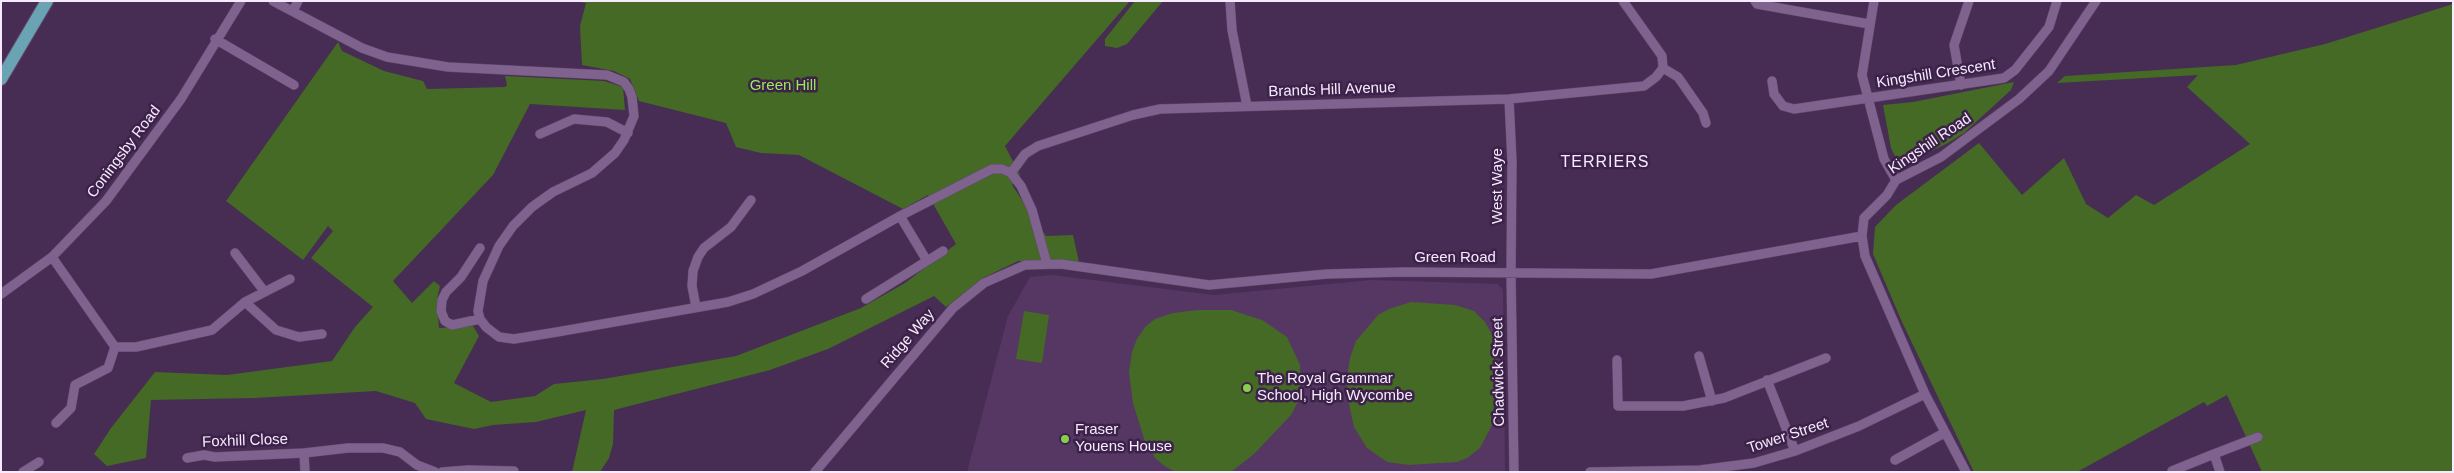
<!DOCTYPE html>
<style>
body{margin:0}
#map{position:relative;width:2454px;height:473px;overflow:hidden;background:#472c54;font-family:Arial,sans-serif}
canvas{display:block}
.frame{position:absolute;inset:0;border:2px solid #f7eaff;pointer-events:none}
</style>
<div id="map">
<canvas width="2454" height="473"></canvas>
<div class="frame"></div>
</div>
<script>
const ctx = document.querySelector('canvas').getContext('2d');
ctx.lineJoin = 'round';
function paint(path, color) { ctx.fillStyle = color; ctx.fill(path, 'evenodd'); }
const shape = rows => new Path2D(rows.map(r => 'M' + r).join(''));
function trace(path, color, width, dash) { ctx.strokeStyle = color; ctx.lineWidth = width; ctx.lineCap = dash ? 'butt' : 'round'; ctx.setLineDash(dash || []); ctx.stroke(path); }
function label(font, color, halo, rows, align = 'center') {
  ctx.font = font + ' Arial,sans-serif'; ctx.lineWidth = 5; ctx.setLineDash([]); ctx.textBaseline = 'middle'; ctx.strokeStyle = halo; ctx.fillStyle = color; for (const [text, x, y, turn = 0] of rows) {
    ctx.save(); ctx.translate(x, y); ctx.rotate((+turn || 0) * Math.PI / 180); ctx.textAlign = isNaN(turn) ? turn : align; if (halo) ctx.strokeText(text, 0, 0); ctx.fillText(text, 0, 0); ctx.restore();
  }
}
const built = shape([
 [1052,275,1214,295,1371,280,1498,284,1503,290,1505,472,967,472,1008,316,1030,277]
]);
const green = shape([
 [574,1,1130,1,1005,146,1020,175,1012,185,1046,236,1073,235,1079,262,1018,261,983,278,946,307,934,296,828,349,770,370,614,410,613,444,609,458,600,472,572,472,586,410,536,422,493,425,474,429,426,419,415,403,376,391,255,398,151,400,146,458,107,466,94,454,111,428,155,372,227,375,332,361,355,327,373,307,311,258,333,231,328,226,303,260,226,201,338,42,342,51,384,71,423,81,427,89,505,87,507,85,505,76,604,81,623,87,625,110,530,104,493,175,393,281,412,303,434,281,440,286,437,299,439,328,473,326,479,336,454,383,491,402,535,396,554,384,603,379,736,356,861,308,905,283,956,244,928,195,903,209,799,155,761,153,736,147,726,123,639,101,630,79,614,71,582,65,580,26,586,3],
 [1135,1,1163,1,1127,44,1117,48,1105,46,1105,39],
 [2453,4,2453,472,2262,472,2227,395,2207,406,2204,402,2077,472,1974,472,1902,322,1873,254,1875,227,1896,205,1979,143,2022,195,2064,158,2086,204,2108,218,2136,195,2154,205,2250,144,2187,87,2198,75,2057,83,2065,76,2236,65,2325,44],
 [2014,82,2011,90,1964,133,1948,143,1915,159,1895,156,1891,148,1883,105,1913,102],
 [1411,302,1455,305,1474,311,1485,322,1495,340,1497,353,1493,423,1480,448,1467,458,1457,462,1409,465,1387,462,1367,448,1354,427,1347,395,1347,377,1350,358,1356,341,1378,315,1389,309],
 [1198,310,1231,310,1262,320,1287,337,1300,365,1300,398,1291,415,1254,454,1231,472,1176,472,1166,467,1156,459,1146,445,1133,403,1129,372,1132,352,1137,339,1145,327,1155,319,1173,313],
 [1024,311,1049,315,1042,363,1016,359]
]);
const street = shape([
 [273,1,362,48,387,57,448,67,607,75,624,82,629,89,632,97,634,116,624,140,615,153,592,173,553,192,532,207,513,226,499,246,483,281,478,311,480,319,486,327,499,337,514,339,557,332,728,302,753,294,802,271,900,216,992,169,1002,169,1011,173,1021,186,1032,210,1047,264],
 [1230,1,1232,30,1247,106],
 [1623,1,1662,56,1663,68,1678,77,1703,113,1706,123],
 [1755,1,1757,4,1869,24],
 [1874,1,1862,75,1884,159,1896,180],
 [293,11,298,1],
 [215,39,294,85],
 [1772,81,1774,94,1783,106,1794,109,2004,78,2015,70,2049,27,2057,1],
 [1961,85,1954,45,1969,1],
 [1509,99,1512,162,1511,272,1514,472],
 [540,134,574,119,607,122,628,133],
 [1011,173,1025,154,1038,146,1133,115,1160,109,1509,99,1644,86,1656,77,1663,68],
 [900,216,927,261],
 [480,248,461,277,446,292,442,300,441,311,445,321,452,325,480,319],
 [235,253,264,291],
 [52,257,115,347,136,347,212,330,245,302,290,279],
 [1,294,52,257,106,201,181,99,241,1],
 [866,299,943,251],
 [245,302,276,330,299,337,322,334],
 [696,307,692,286,693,271,698,257,704,248,731,227,751,200],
 [1699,356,1712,401],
 [1617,360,1618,406,1683,406,1724,398,1826,358],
 [1767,380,1795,451],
 [56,423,71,408,75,385,108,368,115,347],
 [187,458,204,455,215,457,304,453],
 [1895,460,1944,433],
 [2172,471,2214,454],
 [23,472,39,462],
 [305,472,304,453,348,448,383,448,400,452,417,465,435,472],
 [442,472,468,470,514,471],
 [815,472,953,308,984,283,1025,265,1061,264,1209,285,1327,274,1405,272,1651,274,1862,236],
 [1590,472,1700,470,1754,463,1795,451,1859,426,1925,394],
 [1966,472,1925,394,1865,256,1862,236,1864,218,1887,195,1896,180,1941,157,2019,99,2049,71,2096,1],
 [2220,472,2214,454,2258,437]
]);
const primary = shape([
 [1,79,47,1]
]);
const markers = [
 [1247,388,5,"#86cf4b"],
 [1065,439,5,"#86cf4b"]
];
const streetNames = [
 ["Kingshill Crescent",1936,74,-9],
 ["Brands Hill Avenue",1332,90,-2],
 ["Kingshill Road",1930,144,-34],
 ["Coningsby Road",124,152,-53],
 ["West Waye",1498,186,-90],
 ["Green Road",1455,258],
 ["Ridge Way",908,339,-49],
 ["Chadwick Street",1499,372,-91],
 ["Tower Street",1788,436,-18],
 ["Foxhill Close",245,441,-2]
];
const parkNames = [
 ["Green Hill",783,86]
];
const poiNames = [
 ["The Royal Grammar",1257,379],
 ["School, High Wycombe",1257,396],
 ["Fraser",1075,430],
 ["Youens House",1075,447]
];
const neighbourhoodNames = [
 ["TERRIERS",1605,163]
];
paint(built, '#563764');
paint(green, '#446a25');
trace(street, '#624a6c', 10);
trace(primary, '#624a6c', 14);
trace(street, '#7f628e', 9);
trace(primary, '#6aa4b4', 12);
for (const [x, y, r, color] of markers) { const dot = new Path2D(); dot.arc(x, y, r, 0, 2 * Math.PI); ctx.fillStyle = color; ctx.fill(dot); trace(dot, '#3c2249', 2); }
label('15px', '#f7eaff', '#3c2249', streetNames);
label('15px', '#99ea58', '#3c2249', parkNames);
label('15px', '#f7eaff', '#3c2249', poiNames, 'left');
ctx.letterSpacing = '1px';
label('16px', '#f7eaff', '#3c2249', neighbourhoodNames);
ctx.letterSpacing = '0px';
</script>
